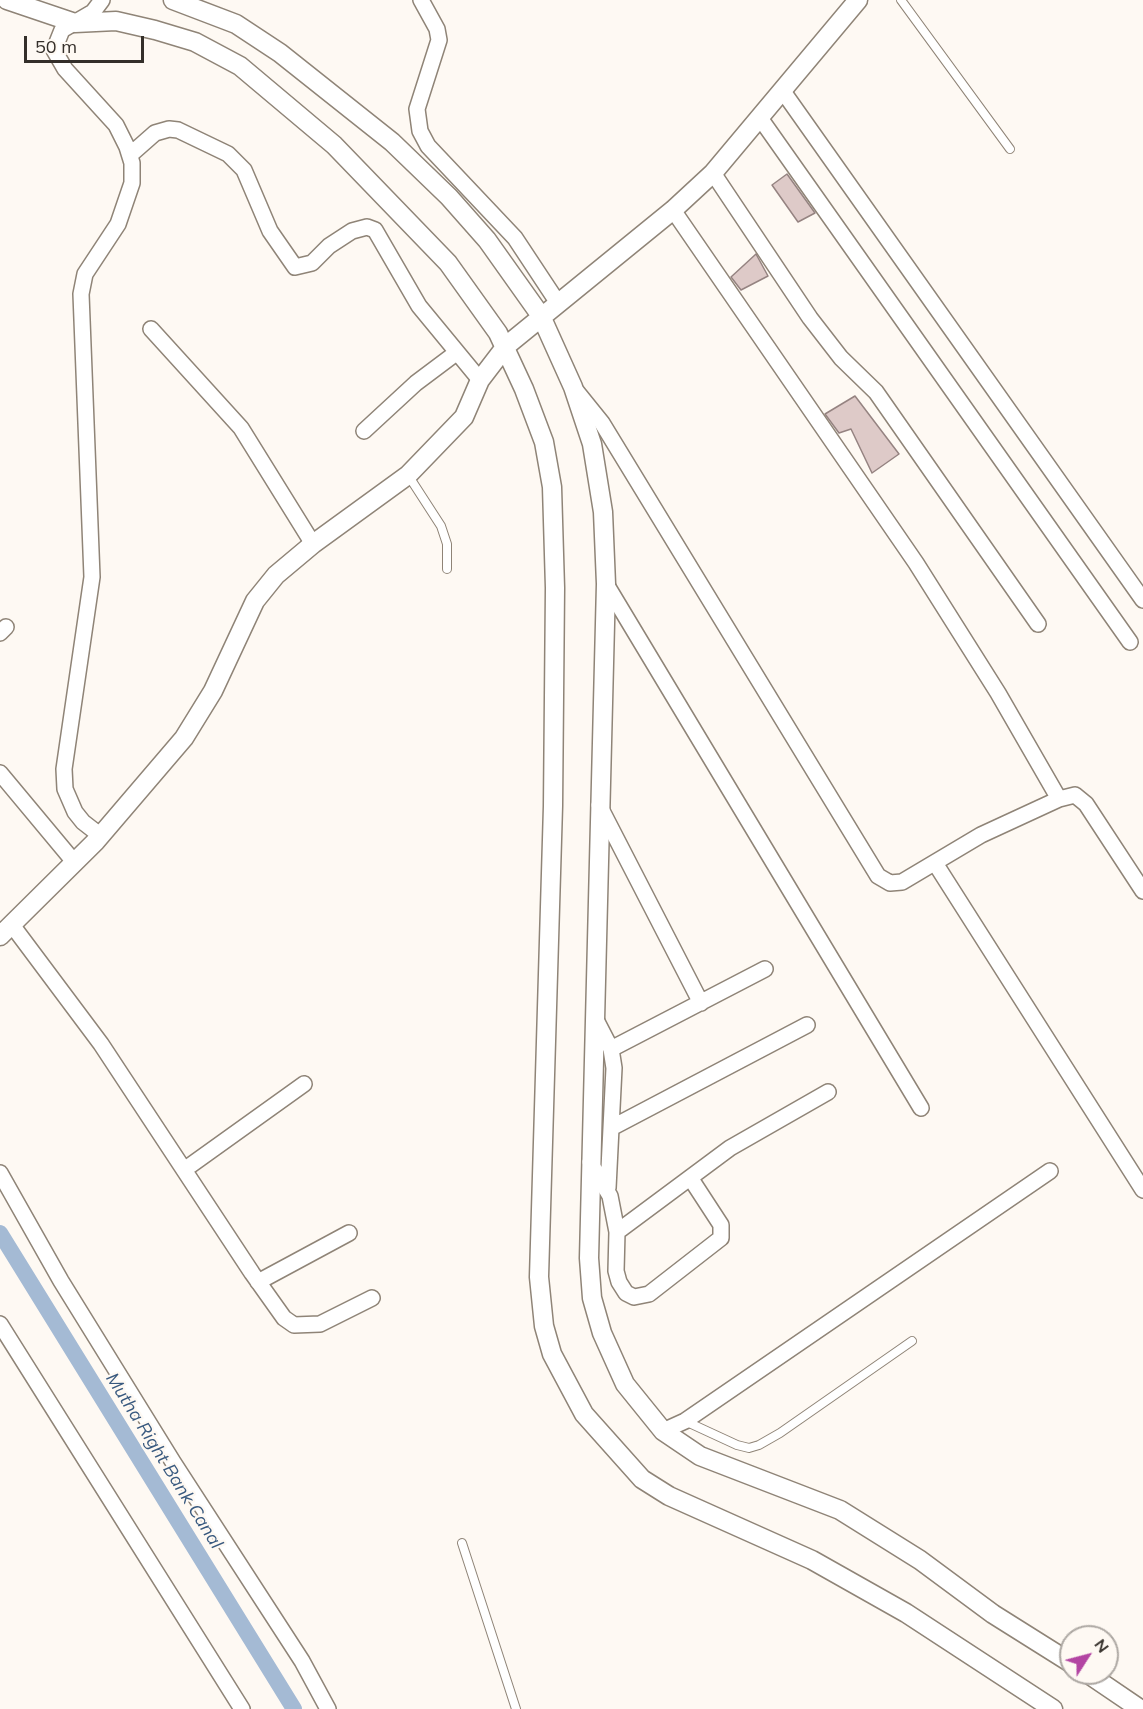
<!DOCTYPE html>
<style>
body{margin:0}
#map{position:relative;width:1143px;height:1709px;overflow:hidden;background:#fef9f3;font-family:Mulish,sans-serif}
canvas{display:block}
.north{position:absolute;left:1059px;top:1625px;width:60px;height:60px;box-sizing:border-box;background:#fef9f3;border:2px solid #ada8a3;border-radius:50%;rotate:54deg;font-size:16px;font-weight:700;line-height:24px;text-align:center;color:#342f2a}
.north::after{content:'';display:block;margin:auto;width:21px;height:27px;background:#b345a3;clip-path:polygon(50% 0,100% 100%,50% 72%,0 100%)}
.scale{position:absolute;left:24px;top:36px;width:120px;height:27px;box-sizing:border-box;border:3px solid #342f2a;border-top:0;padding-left:8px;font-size:18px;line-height:21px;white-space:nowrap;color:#342f2a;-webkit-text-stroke:4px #fef9f3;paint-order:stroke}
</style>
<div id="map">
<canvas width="1143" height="1709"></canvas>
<div class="north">N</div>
<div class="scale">50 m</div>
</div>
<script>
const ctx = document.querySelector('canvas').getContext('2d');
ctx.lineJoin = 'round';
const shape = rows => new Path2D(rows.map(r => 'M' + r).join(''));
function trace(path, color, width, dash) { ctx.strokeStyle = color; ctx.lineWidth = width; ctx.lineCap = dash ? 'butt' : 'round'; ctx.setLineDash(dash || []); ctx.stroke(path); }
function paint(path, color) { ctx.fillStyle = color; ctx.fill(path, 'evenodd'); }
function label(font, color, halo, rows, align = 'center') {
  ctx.font = font + ' Mulish,sans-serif'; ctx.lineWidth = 4.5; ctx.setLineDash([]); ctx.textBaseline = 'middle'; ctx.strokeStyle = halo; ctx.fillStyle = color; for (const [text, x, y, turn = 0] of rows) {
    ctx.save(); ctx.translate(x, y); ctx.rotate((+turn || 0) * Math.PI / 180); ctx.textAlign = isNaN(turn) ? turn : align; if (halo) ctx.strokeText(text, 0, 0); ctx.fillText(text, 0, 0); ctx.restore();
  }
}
const canal = shape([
 [0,1233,294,1709]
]);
const building = shape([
 [787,174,815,213,798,222,772,185,787,174],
 [756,254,768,276,741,290,731,277,756,254],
 [855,396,899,454,872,473,851,429,839,433,825,414,855,396]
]);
const service = shape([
 [901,0,1010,149],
 [408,475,441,526,447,544,447,569],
 [685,1421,737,1445,749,1448,759,1445,780,1433,912,1341],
 [462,1543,516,1709]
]);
const minor = shape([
 [421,0,437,29,439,40,417,109,420,131,428,146,515,238,558,303],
 [782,90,1143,600],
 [760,118,1130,642],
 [130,155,155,133,169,129,178,130,228,154,244,170,270,231,295,267,312,263,329,246,352,231,367,227,375,230,419,306,480,380],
 [713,173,810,318,841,358,876,392,1038,624],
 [673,210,916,563,998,693,1059,799],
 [151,329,241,428,313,544],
 [577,392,602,423,878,876,890,883,902,882,981,835,1059,799,1075,795,1086,804,1143,891],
 [364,431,416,383,456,353],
 [606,584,921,1108],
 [0,633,6,627],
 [0,773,75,863],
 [599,805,701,1003],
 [101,836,83,822,75,812,65,789,64,769,92,577,81,294,85,274,118,224,132,183,132,163,127,147,116,125,65,69,54,50,62,30,93,12,102,0],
 [935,863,1143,1190],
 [12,925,101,1044,252,1273,284,1318,294,1325,320,1324,372,1298],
 [595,1018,611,1049,614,1068,608,1188],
 [611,1049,765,969],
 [613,1127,807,1025],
 [590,1162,610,1196,617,1232,616,1271,619,1282,626,1293,634,1297,649,1294,721,1238,721,1225,691,1179],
 [184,1170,304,1084],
 [0,1173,61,1281,173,1462,302,1661,328,1709],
 [617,1232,730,1148,828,1092],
 [258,1282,349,1233],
 [0,1324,242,1709],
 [663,1431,685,1421,1050,1171]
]);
const tertiary = shape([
 [7,0,75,23,116,21,155,30,195,42,240,66,334,145,448,263,498,333,524,389,544,442,552,487,555,588,553,806,539,1277,544,1326,552,1354,584,1414,642,1479,669,1496,812,1560,906,1613,1053,1709],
 [173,0,236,24,280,53,392,142,449,197,487,240,541,316,573,387,592,444,603,512,606,584,589,1258,592,1298,602,1333,625,1384,663,1431,700,1456,840,1510,920,1560,993,1614,1071,1663],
 [0,936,96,841,184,738,213,691,255,601,276,575,313,544,408,475,464,417,480,380,506,346,673,210,713,173,858,0],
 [1087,1673,1140,1709]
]);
const waterNames = [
 ["Mutha Right Bank Canal",164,1461,58]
];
trace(canal, '#a4bad4', 16);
paint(building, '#decac8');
trace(building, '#958381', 1.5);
trace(service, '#8f8477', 10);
trace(minor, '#8f8477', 18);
trace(tertiary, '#8f8477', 21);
trace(service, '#fff', 8);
trace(minor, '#fff', 15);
trace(tertiary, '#fff', 18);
label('italic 18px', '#38597f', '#fef9f3', waterNames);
</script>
